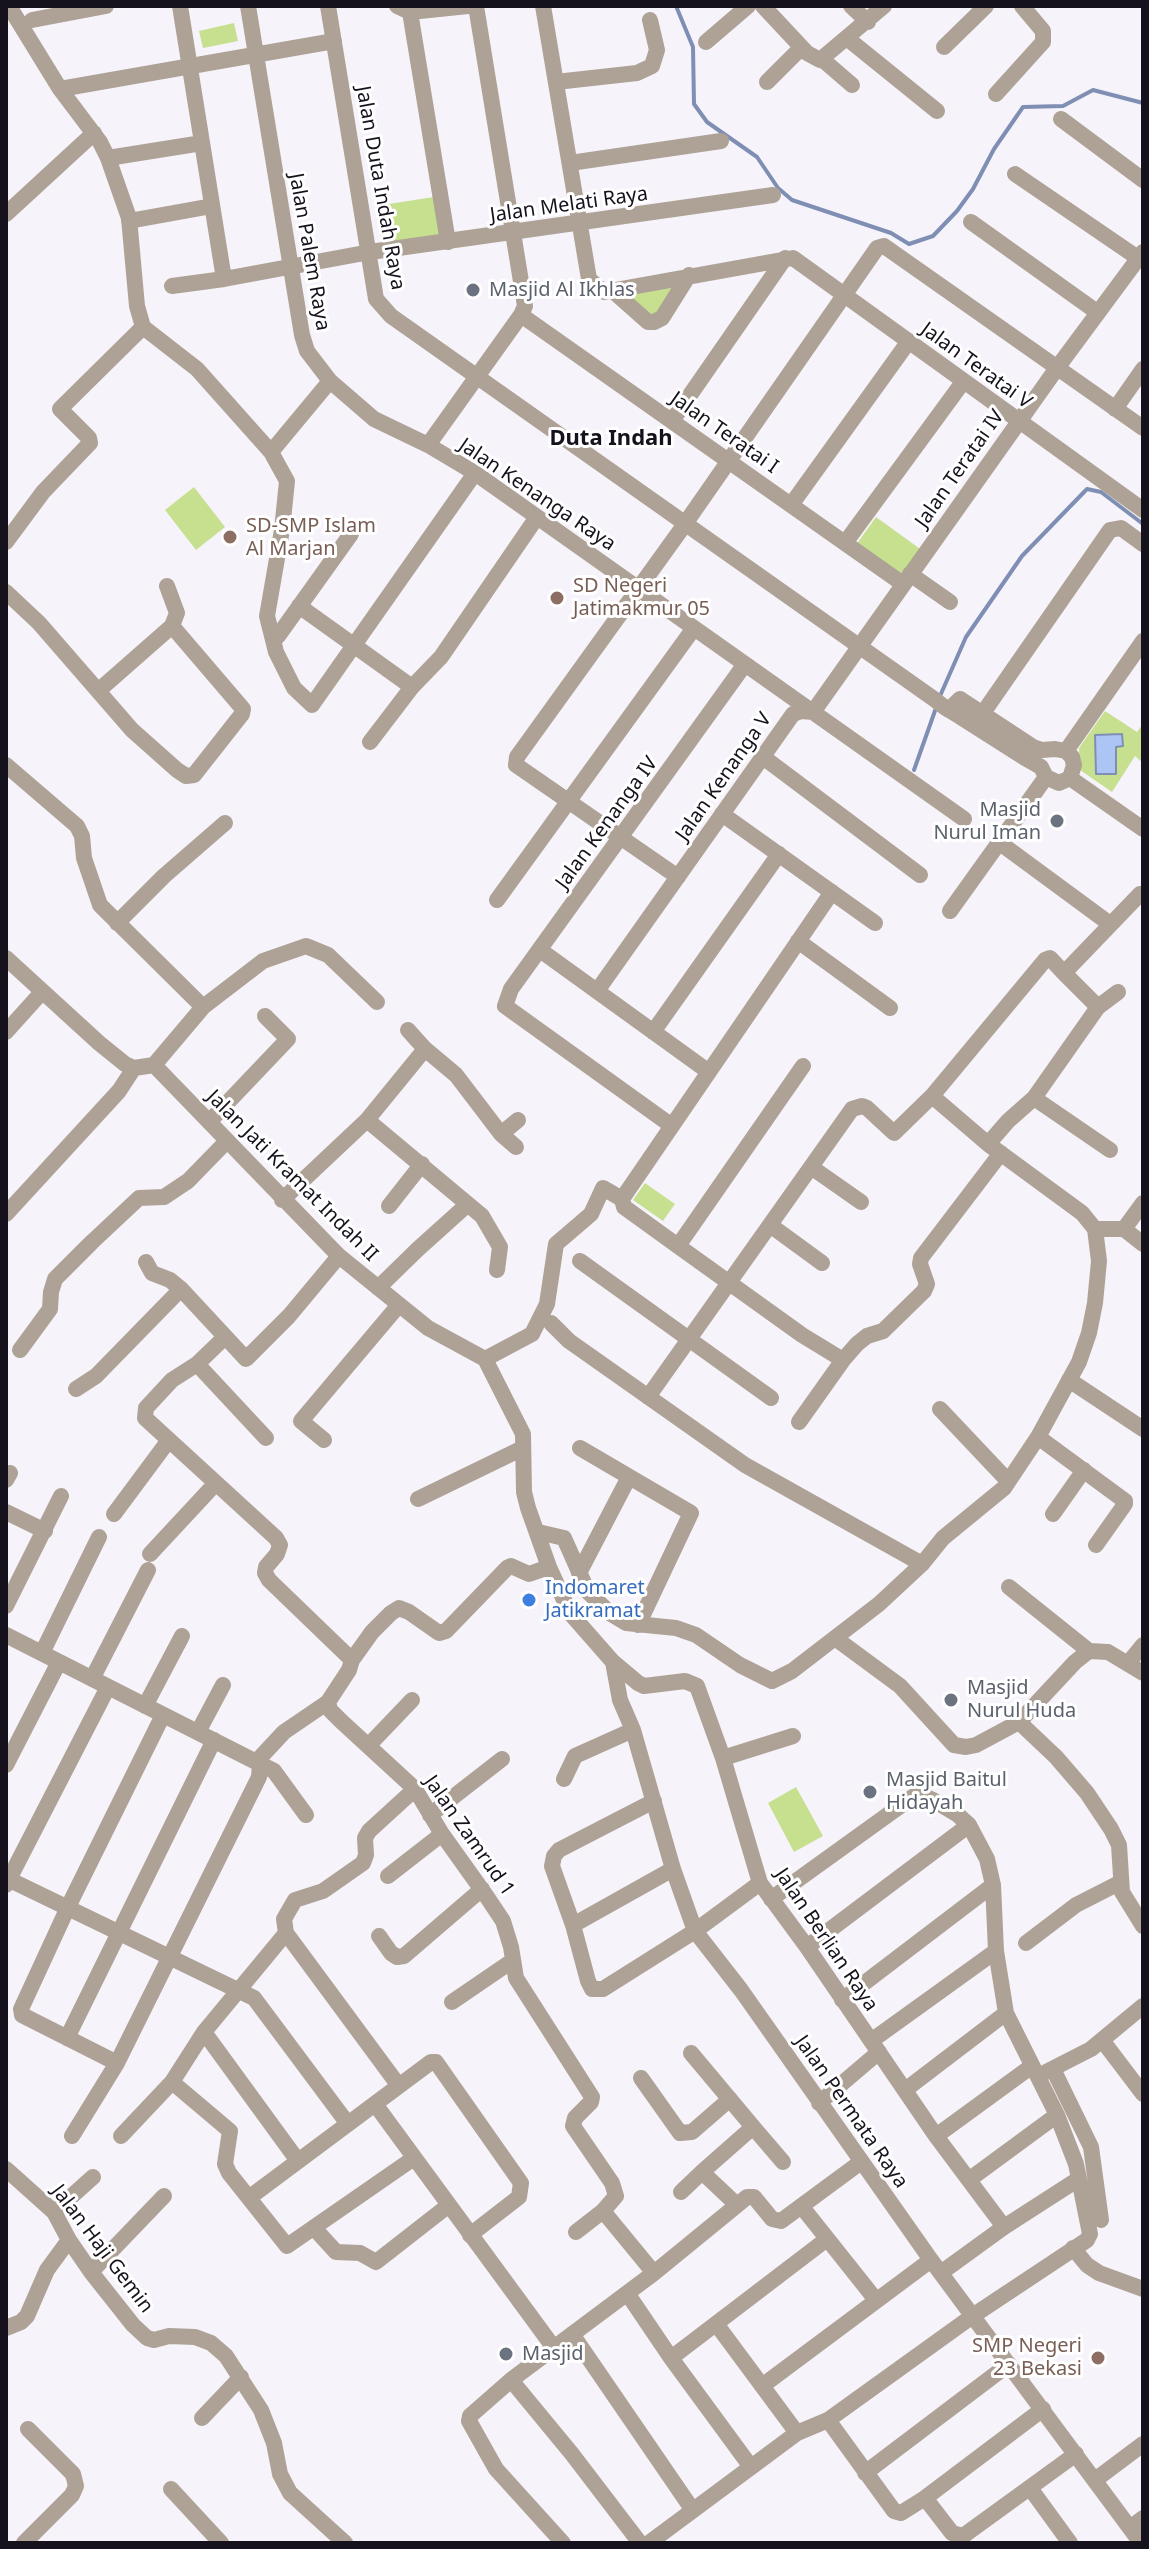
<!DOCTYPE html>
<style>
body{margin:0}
#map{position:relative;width:1149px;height:2549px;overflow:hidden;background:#f6f3fb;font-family:"Noto Sans",sans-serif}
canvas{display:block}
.frame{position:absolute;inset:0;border:8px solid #15111d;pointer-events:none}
</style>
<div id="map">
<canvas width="1149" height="2549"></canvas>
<div class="frame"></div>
</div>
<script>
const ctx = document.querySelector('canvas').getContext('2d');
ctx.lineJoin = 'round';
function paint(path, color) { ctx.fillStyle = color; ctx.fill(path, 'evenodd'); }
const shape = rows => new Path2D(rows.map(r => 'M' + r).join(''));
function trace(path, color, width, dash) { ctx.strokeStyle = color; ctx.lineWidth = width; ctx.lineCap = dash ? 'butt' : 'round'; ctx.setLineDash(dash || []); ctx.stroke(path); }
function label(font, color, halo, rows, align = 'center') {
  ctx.font = font + ' "Noto Sans",sans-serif'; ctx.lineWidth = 6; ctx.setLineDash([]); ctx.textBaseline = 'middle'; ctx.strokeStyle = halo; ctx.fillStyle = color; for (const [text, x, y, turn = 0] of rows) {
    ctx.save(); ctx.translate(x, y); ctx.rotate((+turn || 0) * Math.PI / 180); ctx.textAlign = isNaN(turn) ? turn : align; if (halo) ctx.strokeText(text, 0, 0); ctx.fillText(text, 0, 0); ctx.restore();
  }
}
const green = shape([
 [234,23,238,41,203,48,199,31],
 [440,196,446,235,382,245,376,206],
 [681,280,654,319,618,293],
 [194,487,225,527,196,550,165,510],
 [876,517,923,551,904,579,856,545],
 [1105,711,1137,732,1143,724,1143,763,1135,756,1112,792,1080,770,1079,748],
 [645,1183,675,1204,663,1221,633,1200],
 [796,1787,823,1836,794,1852,768,1803]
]);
const water = shape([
 [1122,734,1123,746,1116,747,1116,774,1096,774,1095,735,1122,734]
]);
const stream = shape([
 [676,6,693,47,694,104,707,122,757,157,778,188,792,200,891,233,909,244,933,236,957,211,973,189,994,149,1023,107,1063,106,1093,90,1143,103],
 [940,696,966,637,1022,556,1087,489,1101,492,1143,524],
 [914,770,936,708]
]);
const minor = shape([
 [9,6,60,89,100,142,108,158,129,218,137,306,143,327,197,369,271,452,287,481,282,530,267,616,276,652,294,688,312,705,475,473],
 [180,6,224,279],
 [248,6,302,335,307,351,330,381,374,419,428,445,475,473,964,819],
 [328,6,376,299,391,316,934,699,943,706,949,710,959,716,1025,758,1041,767,1046,777,1059,783,1070,778,1074,765,1072,757,1066,751,1055,749,1042,750,1033,747,960,699,949,710],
 [397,6,410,12,468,6],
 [543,6,589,279,604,292,793,258,1143,510],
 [763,6,807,53,820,60,884,6],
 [851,6,868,22],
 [410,12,448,242],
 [32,20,106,6],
 [848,39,937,111],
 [706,42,748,6],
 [944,47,986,6],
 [823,60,852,85],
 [556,82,637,73,652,66,657,50,650,20],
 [767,82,801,48],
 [60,89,334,41],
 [996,94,1043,42,1043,31,1022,6],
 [1061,119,1143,180],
 [108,158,202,143],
 [570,163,721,141],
 [1015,174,1138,258],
 [6,214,94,133],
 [129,221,212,206],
 [971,222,1097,312],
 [172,286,224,279,370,252,773,195],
 [613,291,648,322,654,322,662,318,689,275],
 [521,315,903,584],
 [1115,409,1143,369],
 [672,421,785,258],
 [428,445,521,315,525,306,476,6],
 [271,452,330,381],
 [791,505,909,341],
 [6,542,43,492,90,443,89,438,60,409,143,327],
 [845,543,963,382],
 [910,574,950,602],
 [6,592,39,623,132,730,177,770,186,776,194,775,242,714,243,709,172,626],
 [299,606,412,687],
 [278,636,351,534],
 [98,691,172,626,177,613,167,586],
 [813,712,1057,368,1143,252],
 [976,723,1110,530,1121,528,1143,544],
 [370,742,412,687,441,657,537,517],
 [1066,751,1143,641],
 [763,757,920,875],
 [6,765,77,826,82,836,84,858,100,905,203,1007],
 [1070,778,1143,829],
 [722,814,875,923],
 [1000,843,1110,924],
 [678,877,516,765,517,757,680,531,877,248,884,246,1143,428],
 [497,900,694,628],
 [950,911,1046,777],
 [117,923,164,876,225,823],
 [798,941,890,1008],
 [540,950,709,1072],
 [6,958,99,1043,125,1064,134,1068,154,1065,339,1256,428,1328,485,1359,523,1434,524,1492,528,1508,549,1567,570,1613,613,1662,638,1683,644,1686,685,1681,697,1686,723,1758,760,1883,807,1947,936,2136,1004,2227],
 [597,991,793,714,801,711,813,712],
 [1098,1007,1118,992],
 [408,1030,425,1049],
 [6,1032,42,992],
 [653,1032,779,854],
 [154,1065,203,1007,263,961,306,946,328,955,377,1002],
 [1034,1098,1110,1150],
 [367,1120,482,1216,500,1247,497,1270],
 [209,1122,288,1039,265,1016],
 [672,1126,505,1006,511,989,745,664],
 [501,1134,518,1120],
 [988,1144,1008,1121,1034,1098,1098,1007,1064,973,1140,894,1143,894],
 [811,1167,861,1202],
 [622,1199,832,892],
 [282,1200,367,1120,425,1049,456,1075,501,1134,516,1147],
 [389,1206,422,1164],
 [6,1214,119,1091,134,1068],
 [770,1225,822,1263],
 [1095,1229,1124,1229,1143,1203],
 [1124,1229,1143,1244],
 [678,1246,803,1066],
 [580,1261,771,1398],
 [146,1262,152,1273,170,1280,181,1289],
 [378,1288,418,1249,468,1204],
 [551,1323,569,1341,745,1465,922,1564],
 [224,1338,197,1364,172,1380,146,1408,145,1418,276,1538,280,1545,277,1554,266,1567,265,1573,269,1580,352,1660],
 [20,1350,50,1309,51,1292,55,1279,92,1242,139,1198,164,1197,188,1181,226,1142],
 [485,1359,532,1334,547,1304,556,1244,591,1214,603,1188,622,1199,624,1207,678,1246,802,1335,843,1360],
 [197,1364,266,1438],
 [1069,1380,1143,1429],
 [76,1389,96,1376,181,1289,246,1359,289,1316,339,1256],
 [648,1397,852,1109,862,1106,867,1108,894,1133,932,1096,1045,960,1050,958,1064,973],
 [940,1409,1008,1481],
 [799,1422,843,1360,857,1344,867,1336,883,1331,924,1291,927,1284,920,1264,921,1258,1001,1153],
 [1038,1437,1125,1501,1125,1504,1096,1545],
 [324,1440,301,1421,398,1306],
 [580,1448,691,1513,638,1625],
 [6,1480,10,1473],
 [418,1499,523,1448],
 [6,1512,45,1531],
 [114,1514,169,1440],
 [1053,1514,1084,1470],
 [538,1532,564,1538,588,1592,611,1614,626,1623,676,1628,696,1635,740,1665,772,1681,792,1671,879,1604,922,1564,943,1538,1004,1488,1038,1437,1079,1362,1089,1333,1095,1303,1099,1261,1095,1229,1082,1213,988,1144,932,1096],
 [150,1554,216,1483],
 [549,1567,529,1574,511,1566,507,1568,446,1631,439,1633,409,1612,399,1608,391,1613,372,1632,352,1660,349,1670,328,1702,330,1710,341,1721,415,1789,442,1834,487,1897,503,1921,511,1947,516,1978,592,2097,591,2102,575,2118,573,2126,612,2183,616,2196,603,2211,576,2232],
 [579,1573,629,1477],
 [1009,1587,1089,1651],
 [6,1606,61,1496],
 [6,1635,274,1771,306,1815],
 [835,1638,900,1686,954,1745,966,1747,976,1745,1019,1722,1075,1662,1089,1651,1108,1652,1143,1673],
 [42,1653,99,1537],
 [613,1662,620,1700,633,1730,673,1869,695,1931,741,1990,931,2260,1141,2543],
 [1129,1662,1143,1645],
 [92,1679,148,1570],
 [145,1706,182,1636],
 [163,1715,69,1905,21,2009,22,2015,117,2063,259,1777,260,1764],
 [1019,1722,1056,1757,1087,1793,1111,1829,1119,1845,1122,1892,1143,1926],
 [198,1732,223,1685],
 [369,1745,412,1700],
 [723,1758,793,1736],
 [256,1762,284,1732,328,1702],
 [6,1765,59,1662],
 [564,1779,575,1756,633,1730],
 [654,1801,559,1850,554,1856,552,1866,573,1925,588,1981,592,1989,603,1989,695,1931,760,1883],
 [430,1815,502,1759],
 [388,1876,442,1834],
 [6,1878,254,1998,348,2124],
 [6,1885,108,1687],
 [573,1925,673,1869],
 [286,1933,284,1919,295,1900,323,1891,363,1863,366,1855,365,1838,369,1831,415,1789],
 [286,1933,399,2086],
 [379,1936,391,1953,397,1957,404,1956,482,1889],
 [1026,1943,1076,1905,1121,1882],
 [807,1947,969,1825],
 [842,2000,993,1885],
 [452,2002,512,1961],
 [204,2032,298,2161],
 [67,2038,214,1740],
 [1102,2040,1143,2094],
 [871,2041,996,1951],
 [691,2053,753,2127,702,2172,737,2205],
 [1053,2069,1091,2147,1101,2220],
 [1046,2072,1091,2049,1143,2006],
 [641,2078,680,2133,692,2132,730,2099],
 [172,2082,230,2131,225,2164,229,2173,287,2246,414,2158],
 [905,2090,1006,2013],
 [819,2103,879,2052],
 [375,2104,554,2348],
 [753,2127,783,2162],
 [72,2136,117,2063],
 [121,2136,172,2082,204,2032,286,1933],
 [936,2136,1032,2066],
 [6,2169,54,2212,69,2240,91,2272,133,2325,147,2338,154,2340,169,2336,195,2337,211,2343,226,2356,261,2410,274,2443,280,2474,290,2493,345,2543],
 [970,2179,1057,2115],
 [681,2192,702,2172],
 [250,2197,431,2062,436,2062,521,2183,519,2197,470,2235],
 [802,2207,876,2300],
 [603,2211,654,2273],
 [54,2212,93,2177],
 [314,2228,336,2252,360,2253,376,2262,449,2205],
 [1073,2248,1087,2265,1099,2273,1143,2289],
 [91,2272,164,2196],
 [942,2272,1004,2227,1077,2180],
 [627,2293,671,2358,751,2467],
 [717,2325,797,2433],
 [6,2328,21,2322,27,2316,47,2270,69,2240],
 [572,2334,692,2509],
 [671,2358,827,2239],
 [511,2380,572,2454,640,2543],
 [762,2386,931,2260],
 [202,2418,241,2377],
 [828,2420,894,2511,901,2513,925,2498,1043,2409],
 [865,2473,1009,2364],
 [1095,2480,1143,2444],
 [1030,2488,1070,2543],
 [171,2489,221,2543],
 [925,2498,952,2533,963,2536,1076,2454],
 [1130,2528,1143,2518],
 [24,2543,72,2495,76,2486,73,2474,28,2429],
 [563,2543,496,2469,469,2421,470,2416,511,2380,654,2273,747,2197,754,2197,772,2219,781,2221,861,2162],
 [649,2543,797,2433,828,2420,974,2315,1087,2240,1090,2234,1076,2164,1057,2115,1006,2013,996,1951,993,1885,987,1859,969,1825,958,1815,933,1800,924,1796,914,1796,771,1899]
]);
const markers = [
 [473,290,8,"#6b7280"],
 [230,537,8,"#8d6e63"],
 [557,598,8,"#8d6e63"],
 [1057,821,8,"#6b7280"],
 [529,1600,8,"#3f7fe0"],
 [951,1700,8,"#6b7280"],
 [870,1792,8,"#6b7280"],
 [506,2354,8,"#6b7280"],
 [1098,2358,8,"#8d6e63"]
];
const streetNames = [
 ["Jalan Duta Indah Raya",380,188,80],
 ["Jalan Melati Raya",569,205,-8],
 ["Jalan Palem Raya",309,252,80],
 ["Jalan Teratai V",976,366,36],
 ["Jalan Teratai I",724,433,35],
 ["Jalan Teratai IV",960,469,-55],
 ["Jalan Kenanga Raya",537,495,34],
 ["Jalan Kenanga V",724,777,-55],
 ["Jalan Kenanga IV",607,823,-54],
 ["Jalan Jati Kramat Indah II",292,1176,45],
 ["Jalan Zamrud 1",469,1836,55],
 ["Jalan Berlian Raya",826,1940,56],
 ["Jalan Permata Raya",851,2112,55],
 ["Jalan Haji Gemin",102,2249,53]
];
const worshipNames = [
 ["Masjid Al Ikhlas",489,290],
 ["Masjid",1041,810,"right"],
 ["Nurul Iman",1041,833,"right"],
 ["Masjid",967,1688],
 ["Nurul Huda",967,1711],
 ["Masjid Baitul",886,1780],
 ["Hidayah",886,1803],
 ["Masjid",522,2354]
];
const educationNames = [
 ["SD-SMP Islam",246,526],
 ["Al Marjan",246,549],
 ["SD Negeri",573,586],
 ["Jatimakmur 05",573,609],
 ["SMP Negeri",1082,2346,"right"],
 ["23 Bekasi",1082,2369,"right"]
];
const shopNames = [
 ["Indomaret",545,1588],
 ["Jatikramat",545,1611]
];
const neighbourhoodNames = [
 ["Duta Indah",611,439]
];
paint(green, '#c6e08f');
paint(water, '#adc5f4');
trace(water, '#7f8fb4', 2);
trace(stream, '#7f8fb4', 4);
trace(minor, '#ada295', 16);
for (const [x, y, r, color] of markers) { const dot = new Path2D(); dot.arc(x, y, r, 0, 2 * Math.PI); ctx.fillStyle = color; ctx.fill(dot); trace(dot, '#fff', 3); }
label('20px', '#15111d', '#fff', streetNames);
label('20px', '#5b616d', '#fff', worshipNames, 'left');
label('20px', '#785e54', '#fff', educationNames, 'left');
label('20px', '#366cbe', '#fff', shopNames, 'left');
label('bold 22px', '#15111d', '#fff', neighbourhoodNames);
</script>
